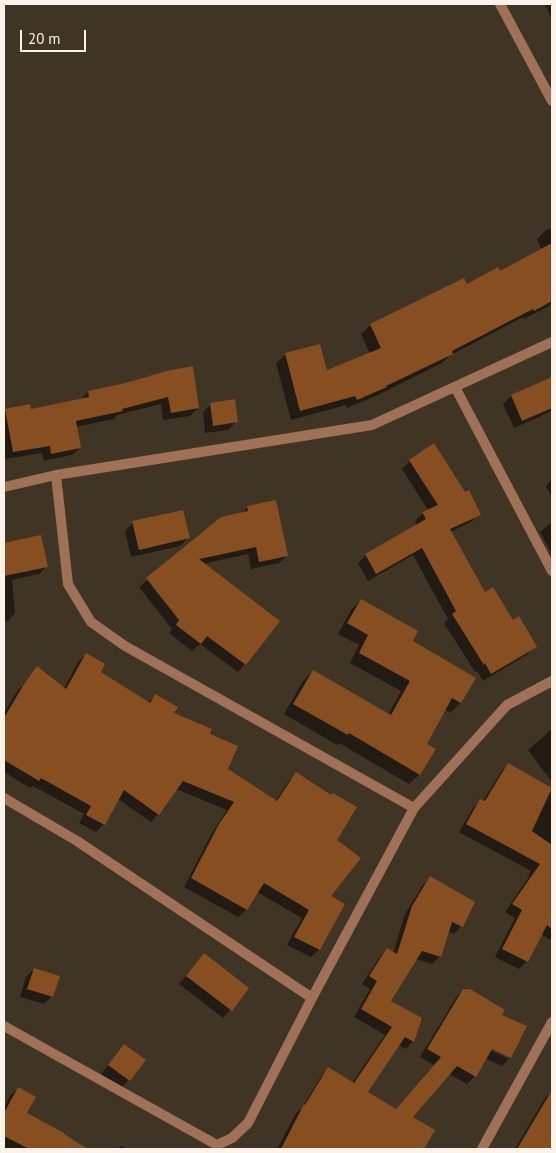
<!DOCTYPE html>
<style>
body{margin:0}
#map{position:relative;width:556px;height:1153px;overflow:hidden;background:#403424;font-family:"PT Sans",sans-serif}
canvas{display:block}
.frame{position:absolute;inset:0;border:5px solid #fbf3e9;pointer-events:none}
.scale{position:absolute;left:20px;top:30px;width:66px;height:22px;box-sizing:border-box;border:2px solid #fbf3e9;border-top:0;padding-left:6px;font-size:15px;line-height:18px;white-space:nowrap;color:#fbf3e9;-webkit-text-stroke:4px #403424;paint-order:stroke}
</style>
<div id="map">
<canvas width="556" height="1153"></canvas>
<div class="frame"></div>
<div class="scale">20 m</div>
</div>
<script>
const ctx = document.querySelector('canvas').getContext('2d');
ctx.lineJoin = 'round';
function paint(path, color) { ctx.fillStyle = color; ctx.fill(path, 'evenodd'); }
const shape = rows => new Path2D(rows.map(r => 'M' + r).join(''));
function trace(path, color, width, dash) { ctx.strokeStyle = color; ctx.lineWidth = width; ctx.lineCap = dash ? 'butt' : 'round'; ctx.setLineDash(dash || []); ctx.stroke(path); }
const shadow = shape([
 [545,4,552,4,552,20],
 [552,228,552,256,545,259,537,239,546,230],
 [535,254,552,286,552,303,549,306,524,319,523,317,449,356,442,363,376,396,347,408,346,405,291,420,276,363,286,354,326,372,370,354,361,334,371,325,500,273],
 [166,372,198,408,190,416,163,420,161,404,117,415,114,419,76,427,80,448,72,455,44,461,42,453,5,459,4,450,4,412,6,410,30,410,80,400,88,392,127,384],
 [552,378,552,411,514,428,503,404,511,396],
 [211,404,236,422,228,430,205,433,203,412],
 [410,461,479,514,471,522,450,532,485,594,513,621,536,646,528,654,483,681,477,671,475,672,444,623,448,619,413,555,368,581,358,563,366,555,417,526,415,521,423,513,428,510,402,469],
 [552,479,552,498,546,486],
 [248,507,287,556,279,563,251,569,248,554,203,564,245,664,238,672,200,644,192,651,169,633,172,629,139,587,221,518,242,514],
 [552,522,552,554,540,532],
 [133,523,188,538,180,546,131,557,125,531],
 [40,536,46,567,39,574,12,580,15,613,8,621,4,621,4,544],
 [361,600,411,641,475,678,460,703,450,713,445,709,426,745,434,749,419,775,409,784,339,743,337,745,284,714,303,681,313,671,388,715,401,691,350,663,359,645,338,634,351,610],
 [86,655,99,672,147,703,155,696,172,714,209,734,226,770,275,802,288,782,296,774,336,840,329,896,343,904,319,950,311,957,287,945,302,918,257,892,246,910,238,917,184,887,212,833,227,810,176,789,158,814,151,822,118,799,104,824,96,832,79,823,84,814,33,786,30,788,4,772,4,713,16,693,37,668,64,689,78,662],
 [552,729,552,782,528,750],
 [508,764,552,789,552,937,550,940,541,934,527,961,519,969,495,957,515,918,505,912,529,877,528,876,531,871,459,832,473,808,481,800,483,801,501,772],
 [430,878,461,926,454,934,448,931,440,956,432,964,415,959,389,1001,413,1041,406,1049,398,1045,366,1092,395,1110,434,1065,420,1057,457,996,465,988,503,1010,500,1015,525,1027,510,1058,502,1066,485,1058,475,1076,467,1084,449,1074,411,1118,433,1130,423,1149,277,1149,296,1113,301,1109,321,1077,328,1069,352,1083,385,1035,354,1017,370,989,362,984,379,958,387,950,393,953,405,914,422,886],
 [487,1046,509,1056,509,1059,485,1048],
 [204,955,248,988,223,1018,179,984],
 [34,969,52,996,44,1004,20,997,26,977],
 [124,1045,144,1060,121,1089,101,1074],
 [18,1088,25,1113,86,1149,6,1149,4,1148,4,1108,10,1096],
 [552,1091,552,1149,515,1149,545,1098],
 [121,1146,127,1149,117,1149]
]);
const building = shape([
 [552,243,552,301,534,311,533,309,452,351,453,354,386,386,387,387,357,400,355,396,300,411,285,353,320,344,327,370,381,348,370,324,464,278,467,284,498,267,500,271],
 [193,366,199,408,171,413,168,397,122,409,123,411,76,421,81,448,51,454,50,446,13,452,5,409,30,404,31,409,89,397,88,391,126,383,166,371],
 [552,377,552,408,522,421,511,395],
 [235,399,238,422,213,426,210,403],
 [434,443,465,492,469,490,481,515,450,529,485,592,493,587,513,620,519,616,537,647,491,674,485,663,484,665,452,614,456,611,422,548,376,574,365,554,426,519,422,512,438,505,409,460],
 [276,500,288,556,259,562,256,547,199,559,280,621,246,665,207,636,201,644,176,625,179,620,146,578,221,517,248,511,247,506],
 [183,510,190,538,139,550,132,521],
 [41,535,48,567,4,576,4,543],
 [361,599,418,631,413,641,476,678,461,703,452,698,427,744,436,749,420,775,349,733,348,735,293,704,313,670,391,715,410,681,359,653,368,635,347,623],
 [86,653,105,664,101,672,150,703,155,694,178,707,174,713,212,729,210,734,238,746,228,769,277,801,296,772,331,795,333,793,357,807,337,840,361,858,331,896,345,904,320,950,294,937,309,910,264,883,247,910,191,878,219,824,234,802,183,781,159,815,124,790,105,825,86,815,91,806,41,778,39,781,4,760,4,718,24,684,37,666,66,689],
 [508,763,552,788,532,831,552,845,552,929,547,925,528,962,502,949,522,910,512,904,540,864,466,824,480,799,485,801],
 [430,876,475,902,463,927,452,922,441,957,422,951,391,1001,422,1018,414,1042,405,1037,368,1092,396,1109,441,1057,427,1049,463,989,470,989,505,1010,502,1015,527,1026,511,1058,492,1049,476,1077,457,1066,413,1117,435,1130,424,1149,281,1149,304,1104,305,1105,328,1067,354,1083,392,1027,361,1009,377,981,369,976,387,948,397,954,412,906],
 [204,953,249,988,232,1011,186,976],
 [34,968,60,976,53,997,27,989],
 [124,1044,146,1060,130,1081,108,1065],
 [18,1087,36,1097,27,1113,64,1133,64,1134,88,1149,29,1149,4,1136,4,1113],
 [552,1090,552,1149,517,1149]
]);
const minor = shape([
 [500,4,552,101],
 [455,387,552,571],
 [56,475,68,584,91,622,125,646,414,808],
 [4,487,56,475,372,425,552,342],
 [4,798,77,841,312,998],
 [4,1026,217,1145,232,1138,248,1123,312,998,414,808,507,705,552,681],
 [482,1149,552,1022]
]);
paint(shadow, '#0007');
paint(building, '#874e21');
trace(minor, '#a07157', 10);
</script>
